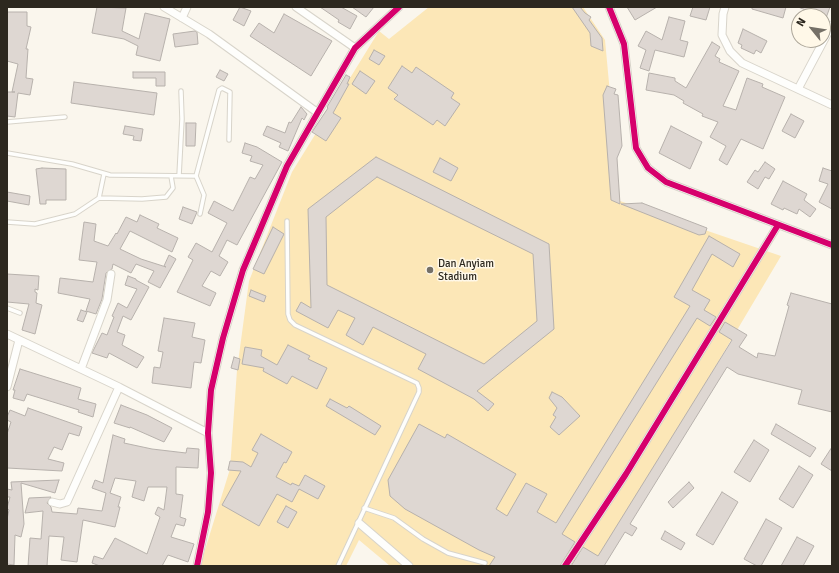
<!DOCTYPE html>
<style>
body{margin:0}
#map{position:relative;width:839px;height:573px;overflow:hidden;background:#faf6ed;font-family:Signika,sans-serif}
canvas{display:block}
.frame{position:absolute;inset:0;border:8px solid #2d281f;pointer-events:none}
.north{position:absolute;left:791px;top:8px;width:40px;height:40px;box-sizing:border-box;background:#fff8e8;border:1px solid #aba598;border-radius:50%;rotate:300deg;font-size:11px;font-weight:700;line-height:16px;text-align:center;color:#2d281f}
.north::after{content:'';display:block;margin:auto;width:14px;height:18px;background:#757067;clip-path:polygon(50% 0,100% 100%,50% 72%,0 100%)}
</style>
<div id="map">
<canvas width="839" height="573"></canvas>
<div class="frame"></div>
<div class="north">N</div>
</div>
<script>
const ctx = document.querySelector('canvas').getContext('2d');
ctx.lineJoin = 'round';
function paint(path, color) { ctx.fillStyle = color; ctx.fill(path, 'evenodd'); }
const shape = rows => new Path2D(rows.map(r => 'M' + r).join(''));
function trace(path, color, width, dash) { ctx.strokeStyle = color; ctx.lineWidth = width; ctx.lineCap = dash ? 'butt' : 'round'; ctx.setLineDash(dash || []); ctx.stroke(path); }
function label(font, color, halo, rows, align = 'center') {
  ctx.font = font + ' Signika,sans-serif'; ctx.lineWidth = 3; ctx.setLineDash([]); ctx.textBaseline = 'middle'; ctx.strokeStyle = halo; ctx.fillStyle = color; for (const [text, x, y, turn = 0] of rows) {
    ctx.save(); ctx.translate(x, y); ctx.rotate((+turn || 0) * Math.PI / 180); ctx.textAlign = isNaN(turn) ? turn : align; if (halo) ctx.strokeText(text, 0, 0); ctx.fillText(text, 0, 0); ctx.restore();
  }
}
const green = shape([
 [429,7,583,7,605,40,620,201,781,256,597,566,390,566,359,540,346,566,200,566,230,469,237,370,249,281,292,172,379,31,389,39]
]);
const building = shape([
 [97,7,126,8,122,31,139,39,145,13,170,19,160,61,136,55,138,46,124,39,92,33,97,7],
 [240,7,251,11,244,26,233,20,240,7],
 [320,7,341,7,357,16,350,29,338,22,339,20,320,7],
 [352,7,374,7,366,17,352,7],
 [572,7,580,7,585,13,591,17,589,20,602,38,603,51,591,46,590,33,572,7],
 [627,7,657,7,635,20,627,7],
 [693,7,710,7,706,20,690,16,693,7],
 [752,7,786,7,783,18,752,9,752,7],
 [798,7,830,7,826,18,798,7],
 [7,12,27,12,27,26,31,27,26,49,28,49,26,78,33,79,30,95,18,93,15,117,7,116,7,92,15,92,12,92,18,64,7,61,7,12],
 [284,14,332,41,311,76,250,36,259,23,274,33,284,14],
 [669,17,685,21,680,40,688,42,684,57,655,50,649,71,640,68,646,50,638,46,646,31,662,40,669,17],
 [743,29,767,41,761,53,756,50,754,54,741,48,742,45,738,43,743,29],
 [195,31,197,32,198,44,175,47,173,34,195,31],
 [712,42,720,47,715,56,720,59,719,62,739,71,723,106,736,110,747,78,763,84,762,87,785,97,763,149,741,139,727,165,719,160,726,146,710,137,718,122,702,116,703,114,683,103,684,101,674,95,646,90,649,73,675,78,675,81,686,88,712,42],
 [374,50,385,56,379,65,369,59,374,50],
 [402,66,412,73,416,67,454,93,451,98,460,104,445,126,437,120,433,125,394,99,398,95,388,88,402,66],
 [220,70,228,74,224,81,216,77,220,70],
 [360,71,375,81,366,94,352,84,360,71],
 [133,72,165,72,165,86,156,86,156,78,133,78,133,72],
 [346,75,350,77,347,84,349,84,333,113,341,118,326,141,312,132,328,108,327,107,346,75],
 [74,82,157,93,154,115,71,103,74,82],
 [607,86,616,89,614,94,618,95,622,146,617,158,620,204,611,200,603,95,607,86],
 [301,107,307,114,304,120,302,118,288,151,279,147,281,143,263,135,267,126,285,133,289,122,291,123,301,107],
 [791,114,804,121,795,138,782,131,791,114],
 [186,123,196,123,195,146,186,146,186,123],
 [125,126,143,129,141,141,133,140,134,136,123,134,125,126],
 [671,126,702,142,690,169,659,153,671,126],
 [245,143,257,147,282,162,237,245,227,240,219,256,228,262,220,276,211,271,202,286,216,293,210,306,177,292,193,260,188,257,196,243,212,252,227,223,208,213,214,201,233,211,250,177,255,179,263,165,250,161,252,156,242,153,245,143],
 [376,157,549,244,554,329,477,391,494,404,488,411,474,399,418,369,426,354,373,327,363,345,346,335,355,318,338,310,328,328,296,311,301,302,311,308,308,209,376,157],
 [377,177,533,254,537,321,484,364,327,285,326,217,377,177],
 [440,158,458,168,451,181,433,172,440,158],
 [765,162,775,169,769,179,765,177,758,189,747,182,755,170,758,172,765,162],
 [42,168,66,169,66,200,46,200,46,204,40,204,36,169,42,168],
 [823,168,832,171,832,209,819,202,828,184,819,181,823,168],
 [783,181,807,194,804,200,816,209,810,217,799,209,797,214,784,208,783,210,771,204,783,181],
 [7,192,30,196,29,205,7,201,7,192],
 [642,203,707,228,705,234,699,235,621,204,642,203],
 [183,207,197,212,192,224,179,219,183,207],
 [140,215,159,224,157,228,178,238,172,252,130,231,120,249,141,259,166,267,164,266,169,255,176,259,160,288,148,282,154,271,136,264,131,273,113,264,112,269,106,273,102,299,96,314,86,311,90,299,58,293,60,278,93,282,97,262,79,260,84,222,96,224,94,241,108,246,116,233,117,234,126,217,137,222,140,215],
 [273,227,284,234,264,274,253,269,273,227],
 [709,236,740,254,733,267,712,254,692,290,710,300,704,310,716,317,710,326,697,318,562,534,575,542,560,566,489,566,495,557,479,550,405,509,390,496,388,480,419,424,445,438,447,434,516,474,496,509,507,516,526,483,547,494,537,512,556,523,690,306,674,297,709,236],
 [7,274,39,276,38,290,35,289,35,292,37,293,36,303,42,305,35,334,22,330,29,304,7,302,7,274],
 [128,276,136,279,136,280,149,287,131,320,123,316,117,332,125,335,122,345,144,357,137,368,109,353,107,358,92,353,102,333,107,335,114,317,112,316,118,303,127,308,137,289,125,285,128,276],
 [251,290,266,296,264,302,249,296,251,290],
 [791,293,832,304,832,412,798,404,802,390,738,374,727,367,630,524,637,528,632,536,625,532,604,566,571,566,583,547,598,556,732,340,719,332,725,322,747,335,739,347,757,358,758,353,775,356,789,306,787,305,791,293],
 [81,310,87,312,83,322,77,320,81,310],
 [164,318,195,323,192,337,205,340,201,363,194,362,191,388,152,383,154,367,160,368,163,352,158,351,164,318],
 [288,345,310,356,308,359,327,368,317,389,292,376,287,384,263,371,264,368,242,364,245,347,262,350,261,356,277,365,288,345],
 [234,357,240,359,238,370,231,368,234,357],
 [20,369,81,388,78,399,96,404,93,417,78,412,79,410,27,394,24,401,13,398,15,390,13,390,20,369],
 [552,392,562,397,580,416,559,435,550,427,556,417,553,415,557,408,549,398,552,392],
 [330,399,347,408,349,406,381,426,375,435,326,406,330,399],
 [121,405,147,415,172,428,164,442,130,427,130,428,114,423,121,405],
 [28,408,82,427,79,436,69,433,62,450,54,447,48,459,64,463,62,471,7,468,7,434,11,422,7,420,7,417,10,410,25,416,28,408],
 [776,424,816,448,810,457,771,434,776,424],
 [261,434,292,452,286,463,284,462,276,477,291,485,292,483,299,486,305,475,325,486,318,499,299,489,292,502,277,494,259,526,222,505,241,471,228,470,230,461,243,462,251,467,258,453,252,450,261,434],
 [113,435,125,439,124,443,152,449,186,453,187,448,199,449,198,468,176,467,176,494,183,495,180,517,186,519,184,526,176,524,171,537,194,544,188,562,168,555,162,566,100,566,92,563,94,556,103,559,115,538,147,554,160,517,155,514,158,507,164,510,167,487,148,487,144,501,132,497,136,481,115,478,110,493,121,497,118,507,120,507,115,527,83,520,77,562,61,560,64,537,49,536,47,566,28,566,30,538,41,539,43,511,25,513,29,498,51,497,47,503,51,507,52,512,77,514,78,508,102,511,106,493,92,488,95,480,103,483,113,435],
 [754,440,769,450,750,482,734,472,754,440],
 [832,447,832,471,821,464,832,447],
 [799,466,813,475,793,508,779,499,799,466],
 [59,480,55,493,21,483,24,524,21,537,15,535,14,565,7,564,7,519,9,510,7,508,10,497,7,497,7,489,12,490,11,482,59,480],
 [689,482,694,488,673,508,668,502,689,482],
 [722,492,738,502,713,545,696,535,722,492],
 [286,506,297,512,288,528,277,522,286,506],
 [766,519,782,528,761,566,757,566,744,559,766,519],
 [665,531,685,543,681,550,661,539,665,531],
 [797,537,814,546,803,566,781,566,797,537]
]);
const lane = shape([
 [7,122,65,117],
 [7,153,72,164,110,175,196,176,219,90,222,88,230,92,229,140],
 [179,176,182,119,181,91],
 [196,176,204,195,200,214],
 [99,198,142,199,166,197,173,188,171,176],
 [287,221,288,314,290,320,295,325,417,383,419,388,419,392,338,566],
 [7,222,35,224,75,214,99,198,104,174],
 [7,308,20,313],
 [364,508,394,518,423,539,448,553,485,563]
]);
const street = shape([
 [164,7,209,34,318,113],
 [296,7,355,48],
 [609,7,624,44,636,148,648,168,666,182,832,245],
 [725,7,723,14,722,35,730,51,742,63,832,105],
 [182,18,187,7],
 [798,89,832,25],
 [7,334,119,387,208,433],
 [81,369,107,300,111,274],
 [7,387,19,340],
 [52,502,60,504,67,502,119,387],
 [359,523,409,566],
 [197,566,208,512,211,473,208,433,211,390,223,338,243,270,287,166,355,48,399,7],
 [565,566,626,474,778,225]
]);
const cycleway = shape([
 [609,7,624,44,636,148,648,168,666,182,832,245],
 [197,566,208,512,211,473,208,433,211,390,223,338,243,270,287,166,355,48,399,7],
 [565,566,626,474,778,225]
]);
const markers = [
 [430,270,4,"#757067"]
];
const poiNames = [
 ["Dan Anyiam",438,264],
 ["Stadium",438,277]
];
paint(green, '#fce7b7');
paint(building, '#ded7d2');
trace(building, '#b7b1ac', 1);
trace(lane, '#d8d4ca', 5.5);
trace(street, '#d8d4ca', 9);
trace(lane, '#fefefc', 3.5);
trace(street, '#fefefc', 7);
trace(cycleway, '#d6006c', 6);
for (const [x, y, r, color] of markers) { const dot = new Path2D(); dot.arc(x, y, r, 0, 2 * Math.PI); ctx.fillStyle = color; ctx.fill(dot); trace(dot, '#fff8e8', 1.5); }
label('11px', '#2d281f', '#fff8e8', poiNames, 'left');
</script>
